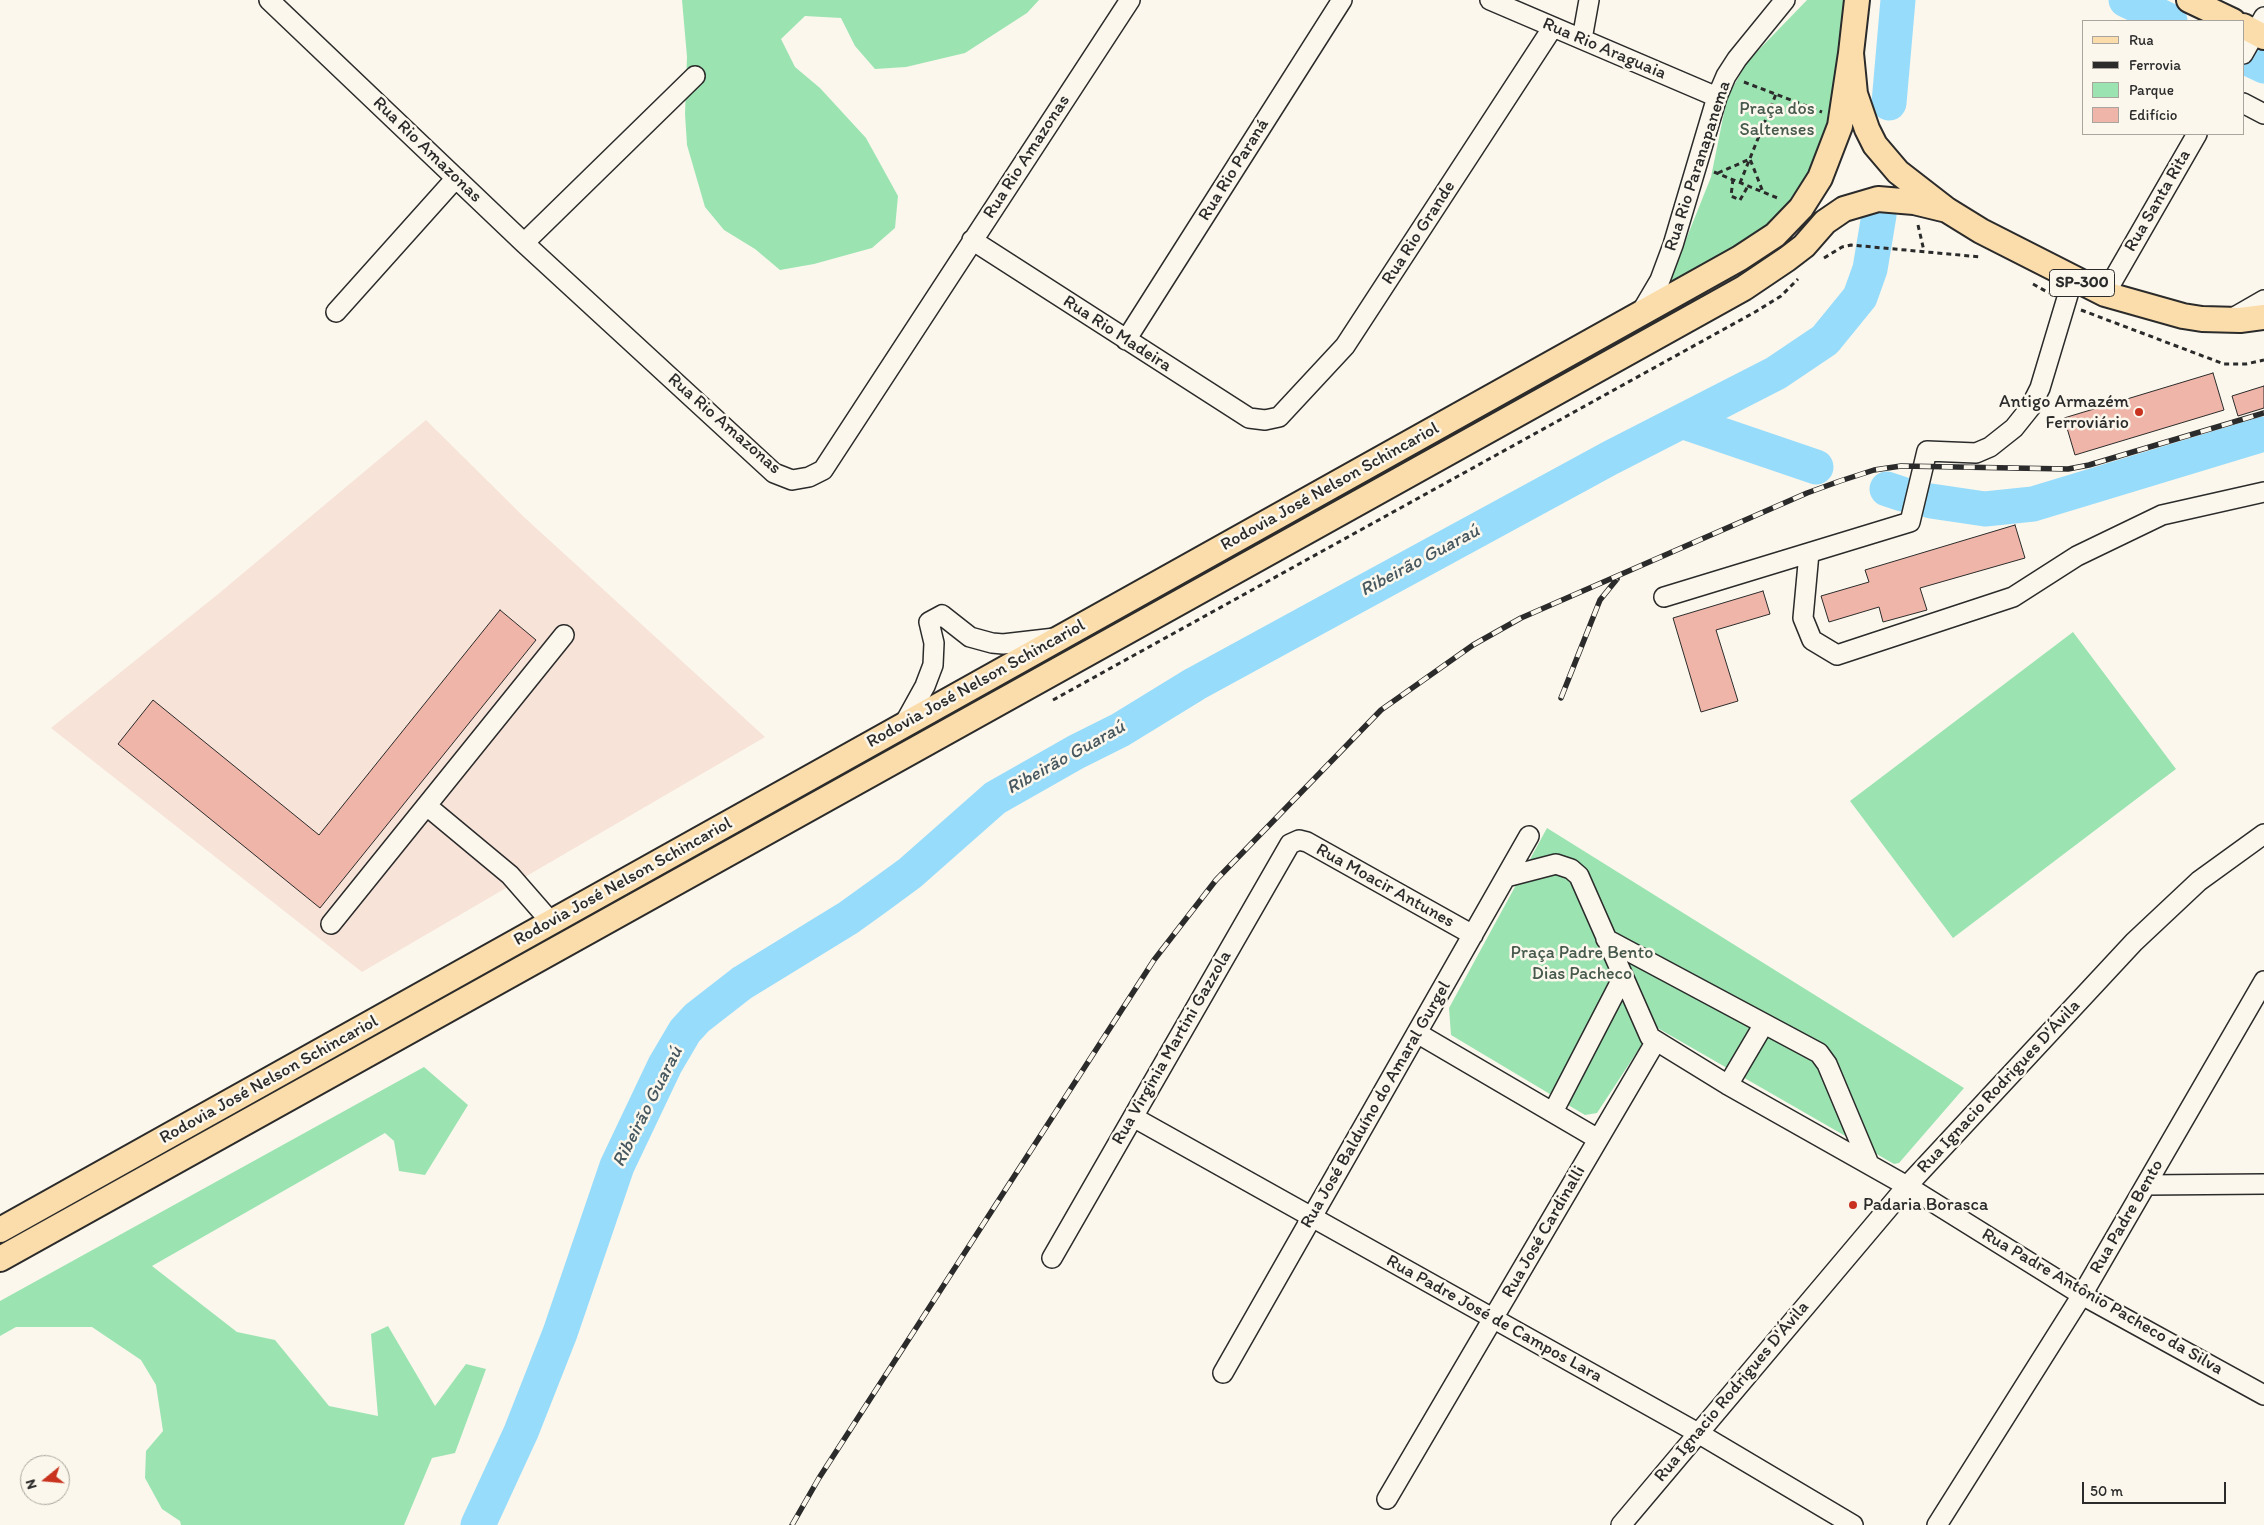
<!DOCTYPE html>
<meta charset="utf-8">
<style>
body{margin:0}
#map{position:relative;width:2264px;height:1525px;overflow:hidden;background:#fbf7ec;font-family:Itim,sans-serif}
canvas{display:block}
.legend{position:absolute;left:2082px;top:20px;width:162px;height:115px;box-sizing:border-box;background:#fbf7ec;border:1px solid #a8a59f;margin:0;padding:6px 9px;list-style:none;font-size:15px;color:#2b2b2b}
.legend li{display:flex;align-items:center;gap:10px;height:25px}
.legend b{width:25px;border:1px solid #a8a59f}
.north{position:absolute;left:20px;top:1455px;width:50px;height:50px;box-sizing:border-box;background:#fbf7ec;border:1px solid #a8a59f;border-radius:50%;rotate:253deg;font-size:14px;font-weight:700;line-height:20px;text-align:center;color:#2b2b2b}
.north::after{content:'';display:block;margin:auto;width:18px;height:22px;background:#c8321e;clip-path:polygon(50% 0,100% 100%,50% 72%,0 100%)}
.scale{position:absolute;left:2082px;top:1482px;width:144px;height:22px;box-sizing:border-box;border:2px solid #2b2b2b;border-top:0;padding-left:6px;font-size:15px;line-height:18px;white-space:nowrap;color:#2b2b2b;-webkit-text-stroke:4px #fbf7ec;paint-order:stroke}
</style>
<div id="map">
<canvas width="2264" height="1525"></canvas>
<ul class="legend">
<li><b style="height:6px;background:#fbddab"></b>Rua</li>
<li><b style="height:6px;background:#2b2b2b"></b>Ferrovia</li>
<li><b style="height:14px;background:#9be4b2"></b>Parque</li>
<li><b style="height:14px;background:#efb5a8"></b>Edifício</li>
</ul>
<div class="north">N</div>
<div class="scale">50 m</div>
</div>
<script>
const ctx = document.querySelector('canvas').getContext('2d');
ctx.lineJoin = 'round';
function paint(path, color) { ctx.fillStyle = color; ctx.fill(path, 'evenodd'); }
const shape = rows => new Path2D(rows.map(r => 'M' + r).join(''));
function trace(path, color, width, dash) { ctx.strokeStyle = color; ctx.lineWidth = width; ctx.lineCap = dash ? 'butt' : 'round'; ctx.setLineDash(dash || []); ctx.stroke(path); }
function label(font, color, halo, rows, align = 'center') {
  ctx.font = font + ' Itim,sans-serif'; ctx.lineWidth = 5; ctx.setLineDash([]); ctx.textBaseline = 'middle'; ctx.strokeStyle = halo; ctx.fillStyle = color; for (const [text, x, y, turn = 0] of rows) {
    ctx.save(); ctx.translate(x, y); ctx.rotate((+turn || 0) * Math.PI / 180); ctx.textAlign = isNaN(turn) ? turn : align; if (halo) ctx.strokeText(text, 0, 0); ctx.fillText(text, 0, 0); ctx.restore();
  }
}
const built = shape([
 [426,420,525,518,765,737,362,972,51,728,217,595]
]);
const green = shape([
 [682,0,1039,0,1027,13,965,53,906,67,875,69,855,46,841,18,805,16,781,39,795,67,820,88,866,138,898,196,895,228,872,248,814,264,780,270,755,249,724,230,705,207,687,145,685,114,687,57],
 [1807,0,1848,0,1834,108,1818,160,1790,202,1767,227,1744,243,1667,287,1711,177,1727,98,1747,62],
 [2073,632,2176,769,1953,938,1850,801],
 [1547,828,1964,1088,1899,1163,1894,1164,1654,1026,1597,1113,1585,1115,1451,1035,1449,1008],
 [424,1067,468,1105,425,1175,399,1171,394,1141,385,1133,152,1266,237,1332,275,1340,329,1406,378,1416,371,1334,388,1326,435,1406,466,1364,486,1369,455,1453,432,1458,404,1525,181,1525,180,1521,162,1509,145,1478,146,1451,163,1431,156,1385,141,1360,92,1327,16,1327,0,1336,0,1301]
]);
const river = shape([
 [2126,0,2170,21],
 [2243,56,2264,66],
 [1889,103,1898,0],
 [1684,422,1816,467],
 [1887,489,1902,494],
 [1931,501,1985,509,2033,504,2264,434],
 [478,1525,521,1432,560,1333,617,1166,665,1065,685,1031,697,1018,742,983,848,918,880,895,910,873,995,798,1076,752,1120,730,1195,684,1349,600,1610,458,1776,373,1825,340,1860,297,1870,269,1879,215]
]);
const building = shape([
 [2213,373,2224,410,2075,455,2064,418,2213,373],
 [2264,386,2264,408,2238,416,2232,396,2264,386],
 [2015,525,2025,558,1920,588,1927,610,1883,622,1879,607,1829,622,1821,596,1869,582,1865,570,2015,525],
 [1763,591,1770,614,1716,630,1738,701,1701,712,1673,618,1763,591],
 [500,610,536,640,320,908,118,744,153,700,319,835,500,610]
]);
const path = shape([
 [1744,82,1822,112],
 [1714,172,1780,199],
 [1718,173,1750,159,1763,192],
 [1733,179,1731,196,1740,200,1748,186],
 [1740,183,1776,94],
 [1918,225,1924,251],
 [1824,258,1842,247,1851,245,1981,257],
 [2033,284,2049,293],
 [2081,310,2224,364,2246,364,2264,360],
 [1053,700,1755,312,1781,296,1798,279]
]);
const minor = shape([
 [269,0,524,243,774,473,792,480,809,477,823,470,1130,0],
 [1490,0,1717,97],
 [1582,39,1589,0],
 [2243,54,2264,17],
 [2243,103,2264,114],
 [972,240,1249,418,1265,420,1279,417,1345,346,1553,27],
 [524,243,695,76],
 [2105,294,2197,134],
 [336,312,456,178],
 [1640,314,1660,280,1673,245,1717,97,1726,76,1737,59,1785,0],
 [2231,319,2264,300],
 [1126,340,1342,0],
 [1809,553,1803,618,1812,640,1837,655,2013,597,2077,556,2162,515,2264,492],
 [1664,597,1910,522,1927,451,1976,453,1990,447,2014,428,2030,408,2040,388,2073,278],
 [904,724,925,686,933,665,934,643,929,622,942,615,970,637,992,643,1003,644,1055,638],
 [427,806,510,875,551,922],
 [1506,877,1556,864,1571,869,1579,876,1650,1037,1728,1085,1907,1186,2082,1295,2264,1395],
 [331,924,564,635],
 [1606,939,1819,1053,1827,1064,1869,1164],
 [1417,1033,1598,1139],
 [1728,1085,1764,1024],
 [1553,1112,1623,977],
 [1133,1117,1698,1433,1853,1525],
 [2146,1185,2264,1184],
 [1052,1258,1290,844,1299,840,1307,842,1473,935],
 [1223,1373,1529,836],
 [1387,1499,1656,1041],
 [1621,1525,1907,1186,2134,942,2199,881,2264,834],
 [1937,1525,2082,1295,2264,981]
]);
const major = shape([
 [1857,0,1851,53,1855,94,1867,129,1875,145,1898,172,1947,210,1981,231,2105,294,2183,316,2202,319,2240,320,2264,317],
 [2189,0,2233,21],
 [2243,26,2264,37],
 [0,1230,1740,258,1775,235,1801,208,1820,178,1840,126,1851,53],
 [0,1259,1744,288,1787,259,1804,246,1825,222,1844,209,1878,199,1914,202,1947,210]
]);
const rail = shape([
 [1561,698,1600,600,1617,579],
 [792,1525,819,1478,1154,960,1216,880,1381,710,1473,645,1521,618,1807,493,1840,481,1874,470,1901,466,2068,469,2089,465,2264,413]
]);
const markers = [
 [2139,412,5,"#c8321e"],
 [1853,1205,5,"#c8321e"]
];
const shields = [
 [2082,283,65]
];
const shieldNames = [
 ["SP-300",2082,283]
];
const streetNames = [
 ["Rua Rio Araguaia",1604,49,23],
 ["Rua Rio Amazonas",427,150,44],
 ["Rua Rio Amazonas",1027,157,-57],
 ["Rua Rio Paranapanema",1698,166,-72],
 ["Rua Rio Paraná",1234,170,-58],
 ["Rua Santa Rita",2158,201,-60],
 ["Rua Rio Grande",1419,233,-57],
 ["Rua Rio Madeira",1117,334,33],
 ["Rua Rio Amazonas",724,424,41],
 ["Rodovia José Nelson Schincariol",1330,487,-29],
 ["Rodovia José Nelson Schincariol",976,684,-29],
 ["Rodovia José Nelson Schincariol",623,882,-29],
 ["Rua Moacir Antunes",1385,886,29],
 ["Rua Virginia Martini Gazzola",1172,1048,-60],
 ["Rodovia José Nelson Schincariol",269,1080,-29],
 ["Rua Ignacio Rodrigues D'Ávila",1999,1087,-47],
 ["Rua José Balduíno do Amaral Gurgel",1376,1105,-60],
 ["Rua Padre Bento",2127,1217,-60],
 ["Rua José Cardinalli",1544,1232,-60],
 ["Rua Padre Antônio Pacheco da Silva",2102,1302,30],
 ["Rua Padre José de Campos Lara",1494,1319,29],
 ["Rua Ignacio Rodrigues D'Ávila",1732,1392,-50]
];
const parkNames = [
 ["Praça dos",1777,109],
 ["Saltenses",1777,130],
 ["Praça Padre Bento",1582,953],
 ["Dias Pacheco",1582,974]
];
const poiNames = [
 ["Antigo Armazém",2129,402],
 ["Ferroviário",2129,423],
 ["Padaria Borasca",1863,1205,"left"]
];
const waterNames = [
 ["Ribeirão Guaraú",1420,561,-28],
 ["Ribeirão Guaraú",1066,758,-29],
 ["Ribeirão Guaraú",648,1107,-63]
];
paint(built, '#f7e3d8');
paint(green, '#9be4b2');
trace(river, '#98dcfb', 35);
paint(building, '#efb5a8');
trace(building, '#2b2b2b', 1);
trace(minor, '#2b2b2b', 22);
trace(major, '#2b2b2b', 28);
trace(path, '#2b2b2b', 3, [5, 4]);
trace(minor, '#fbf7ec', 19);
trace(major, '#fbddab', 24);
trace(rail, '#2b2b2b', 5.5);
trace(rail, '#fbf7ec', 4, [11]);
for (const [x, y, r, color] of markers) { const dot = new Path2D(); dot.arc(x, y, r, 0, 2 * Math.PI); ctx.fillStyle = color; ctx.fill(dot); trace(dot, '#fbf7ec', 2); }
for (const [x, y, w] of shields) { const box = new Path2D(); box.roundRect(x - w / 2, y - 13.5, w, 27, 4); ctx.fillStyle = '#fbf7ec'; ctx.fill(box); trace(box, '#2b2b2b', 1); }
label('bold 16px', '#2b2b2b', null, shieldNames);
label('18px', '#2b2b2b', '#fbf7ec', streetNames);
label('18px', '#47594d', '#fbf7ec', parkNames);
label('18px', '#2b2b2b', '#fbf7ec', poiNames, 'right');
label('italic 19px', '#46575f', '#fbf7ec', waterNames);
</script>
